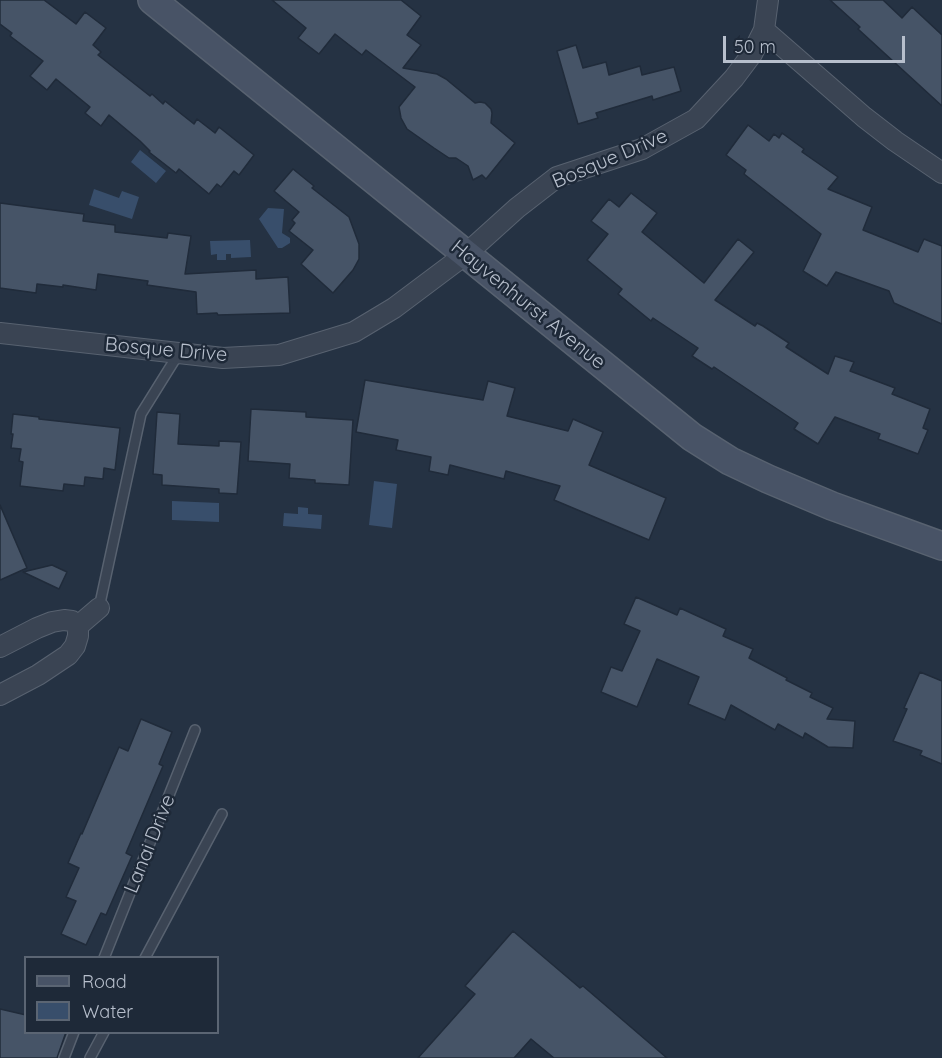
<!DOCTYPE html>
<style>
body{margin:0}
#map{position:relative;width:942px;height:1058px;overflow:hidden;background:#253243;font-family:Quicksand,sans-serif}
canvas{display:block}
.legend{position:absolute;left:24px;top:956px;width:195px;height:78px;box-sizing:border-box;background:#1e2938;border:2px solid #5b6573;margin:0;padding:8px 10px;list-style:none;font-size:18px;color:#b7bfcc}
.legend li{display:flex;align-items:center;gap:12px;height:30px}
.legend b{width:30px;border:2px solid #5b6573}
.scale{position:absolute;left:723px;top:36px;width:182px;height:27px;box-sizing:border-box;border:3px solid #b7bfcc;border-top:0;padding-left:8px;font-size:18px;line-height:21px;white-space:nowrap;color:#b7bfcc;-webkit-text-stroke:4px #1e2938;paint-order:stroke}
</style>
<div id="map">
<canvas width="942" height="1058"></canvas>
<ul class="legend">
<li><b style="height:8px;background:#485366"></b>Road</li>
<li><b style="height:16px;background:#384e6b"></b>Water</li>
</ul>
<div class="scale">50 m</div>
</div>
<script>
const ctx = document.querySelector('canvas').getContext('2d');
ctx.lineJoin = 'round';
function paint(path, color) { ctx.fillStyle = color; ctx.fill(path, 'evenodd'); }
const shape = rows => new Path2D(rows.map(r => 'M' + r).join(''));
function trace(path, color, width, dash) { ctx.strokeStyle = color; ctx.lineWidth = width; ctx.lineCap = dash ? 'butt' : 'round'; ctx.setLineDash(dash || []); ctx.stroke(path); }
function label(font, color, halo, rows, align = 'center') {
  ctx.font = font + ' Quicksand,sans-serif'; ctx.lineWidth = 5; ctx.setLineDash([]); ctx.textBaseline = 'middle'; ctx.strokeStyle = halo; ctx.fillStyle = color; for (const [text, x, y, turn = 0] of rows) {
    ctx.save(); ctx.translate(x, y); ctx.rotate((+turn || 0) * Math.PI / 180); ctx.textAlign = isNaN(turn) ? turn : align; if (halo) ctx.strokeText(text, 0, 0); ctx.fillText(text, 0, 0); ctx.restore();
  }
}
const water = shape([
 [140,150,166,171,156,183,131,162],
 [94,189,119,198,122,191,139,197,132,219,89,205],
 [268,208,284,209,282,233,290,238,290,243,282,248,278,248,259,219],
 [250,240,251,257,231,258,231,254,226,254,226,260,217,260,217,254,211,255,210,241],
 [374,481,397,484,392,528,369,525],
 [172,501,219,503,219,522,172,520],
 [298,507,308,508,308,514,322,515,321,529,283,526,284,513,298,514]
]);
const building = shape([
 [0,0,44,0,76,24,85,12,106,28,93,45,101,52,98,55,150,96,152,94,163,104,165,101,194,124,197,119,215,133,219,127,254,155,239,175,234,171,221,187,217,184,209,194,179,169,176,173,149,152,150,151,140,141,109,115,101,126,85,113,90,107,56,79,47,90,30,76,43,61,10,36,12,33,0,24,0,0],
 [272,0,401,0,421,16,407,35,421,45,403,68,437,74,446,79,475,103,480,102,485,103,491,109,492,113,491,123,515,143,486,179,482,175,473,180,468,166,456,158,449,158,434,148,407,129,401,118,399,107,415,87,366,50,362,55,335,34,319,54,298,38,306,28,272,0],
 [830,0,883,0,902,18,912,7,942,35,942,106,858,29,860,27,830,0],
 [576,45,583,68,606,62,609,75,640,66,642,75,674,67,681,91,653,100,652,96,596,113,598,118,578,124,557,51,576,45],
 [748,125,769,141,774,134,779,138,782,133,804,149,802,152,838,177,828,189,872,207,863,230,918,252,924,239,942,246,942,324,894,303,889,291,836,272,827,286,803,271,821,234,744,174,746,170,726,155,748,125],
 [293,169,314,186,312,188,349,217,356,236,359,244,359,259,353,270,333,293,301,264,313,250,289,231,295,223,292,220,299,212,274,191,293,169],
 [631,193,657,213,642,232,704,283,738,239,754,252,715,300,755,326,757,323,763,326,789,343,786,347,828,374,835,356,854,362,850,371,895,388,892,394,930,409,923,428,928,430,918,454,878,439,880,434,835,417,818,444,794,429,798,423,714,367,712,369,692,356,698,348,653,318,651,321,618,294,622,289,587,260,608,234,591,221,609,199,619,207,631,193],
 [0,203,84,214,83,221,115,225,115,232,167,238,168,233,191,236,185,274,256,270,256,279,288,277,290,313,218,315,217,313,197,314,196,292,147,285,148,281,98,274,96,290,63,285,63,287,37,284,36,293,0,288,0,203],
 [365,380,483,400,488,381,515,388,507,416,568,431,573,419,603,432,589,465,666,498,649,540,554,500,560,486,506,471,504,479,450,465,448,475,429,471,431,457,396,450,398,440,356,432,365,380],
 [251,409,306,412,306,417,353,420,349,485,315,483,315,480,289,478,290,464,248,461,251,409],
 [157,412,180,414,178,444,219,446,219,441,241,442,237,494,219,493,219,489,162,485,162,475,153,474,157,412],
 [13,414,39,417,39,419,120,428,115,470,104,468,103,479,85,477,84,486,64,484,63,491,20,486,23,462,19,461,21,449,11,448,13,434,11,434,13,414],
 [0,505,27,568,0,580,0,505],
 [52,565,67,572,59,589,23,572,52,565],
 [636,597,677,615,680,608,726,629,723,636,753,649,749,658,787,678,786,680,812,693,810,697,833,708,827,719,855,721,853,748,828,747,805,733,803,738,778,724,775,730,731,705,725,720,688,704,699,677,657,659,637,707,601,692,611,667,622,671,640,631,624,624,636,597],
 [920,672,942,681,942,764,920,755,922,751,893,741,907,709,904,708,920,672],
 [141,719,172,732,159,764,163,766,126,853,132,856,106,915,101,913,86,945,61,934,76,901,66,897,79,868,68,863,81,833,82,834,119,747,128,751,141,719],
 [513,931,580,988,583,986,667,1058,554,1058,531,1039,514,1058,418,1058,475,994,465,986,513,931],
 [0,1009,26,1015,26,1032,66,1032,57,1058,0,1058,0,1009]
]);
const lane = shape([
 [99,608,141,414,174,361,181,355],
 [104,958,195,730],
 [145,958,222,814],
 [64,1058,74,1032],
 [90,1058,104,1032]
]);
const street = shape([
 [764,30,864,117,895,141,942,173],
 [0,333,223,358,279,355,354,332,394,308,466,254,517,208,557,177,642,149,696,119,734,78,752,54,764,30,768,0],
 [78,626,99,608],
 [0,647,37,628,52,622,64,620,72,621,78,626,78,636,75,646,68,655,38,675,0,695]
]);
const secondary = shape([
 [152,0,692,437,730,461,768,479,832,506,942,546]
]);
const streetNames = [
 ["Bosque Drive",610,159,-23],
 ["Hayvenhurst Avenue",528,305,39],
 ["Bosque Drive",166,350,5],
 ["Lanai Drive",150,844,-68]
];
paint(water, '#384e6b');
paint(building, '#465467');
trace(building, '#202b3a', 1.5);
trace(lane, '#586270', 12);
trace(street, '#586270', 22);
trace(secondary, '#586270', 30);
trace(lane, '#3a4453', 9);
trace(street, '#3a4453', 20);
trace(secondary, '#485366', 27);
label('20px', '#b7bfcc', '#1e2938', streetNames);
</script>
